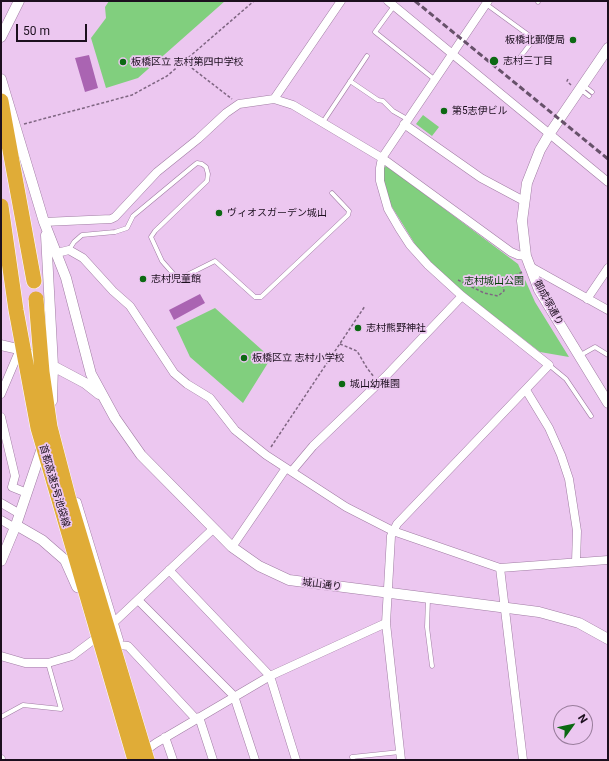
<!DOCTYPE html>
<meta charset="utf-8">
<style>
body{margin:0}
#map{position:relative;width:609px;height:761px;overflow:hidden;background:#ecc7f0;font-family:Roboto,sans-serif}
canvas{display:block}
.frame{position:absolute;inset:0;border:2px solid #1c0f1e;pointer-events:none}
.north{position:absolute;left:553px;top:705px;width:40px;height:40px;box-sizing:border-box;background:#ecc7f0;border:1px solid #997d9c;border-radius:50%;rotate:57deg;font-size:11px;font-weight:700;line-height:16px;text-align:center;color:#1c0f1e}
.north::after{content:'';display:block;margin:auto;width:14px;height:18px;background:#0c6913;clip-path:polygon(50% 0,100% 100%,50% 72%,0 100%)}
.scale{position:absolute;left:16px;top:24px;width:71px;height:18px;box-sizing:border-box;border:2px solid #1c0f1e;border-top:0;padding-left:5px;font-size:12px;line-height:14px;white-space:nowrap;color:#1c0f1e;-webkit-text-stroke:3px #ecc7f0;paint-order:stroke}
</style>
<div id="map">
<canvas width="609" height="761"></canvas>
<div class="frame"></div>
<div class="north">N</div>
<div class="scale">50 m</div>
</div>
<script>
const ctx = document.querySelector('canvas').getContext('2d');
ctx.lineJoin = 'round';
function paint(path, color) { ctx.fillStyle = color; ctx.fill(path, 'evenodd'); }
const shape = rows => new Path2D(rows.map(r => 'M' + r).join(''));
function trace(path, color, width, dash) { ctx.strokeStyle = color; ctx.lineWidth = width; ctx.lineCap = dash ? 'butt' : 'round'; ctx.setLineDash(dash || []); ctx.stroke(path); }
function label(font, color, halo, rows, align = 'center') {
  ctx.font = font + ' Roboto,"Noto Sans JP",sans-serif'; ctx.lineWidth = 3.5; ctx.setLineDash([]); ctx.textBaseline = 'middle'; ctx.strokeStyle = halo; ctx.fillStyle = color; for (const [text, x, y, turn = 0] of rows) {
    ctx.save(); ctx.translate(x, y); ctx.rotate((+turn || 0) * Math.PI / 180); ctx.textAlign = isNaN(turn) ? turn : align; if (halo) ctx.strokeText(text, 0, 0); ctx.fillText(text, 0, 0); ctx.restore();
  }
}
const green = shape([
 [109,1,225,1,138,78,106,88,91,38,106,18,105,7],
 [423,115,439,127,432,136,416,124],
 [387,166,518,264,535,302,569,357,540,352,444,277,418,249,389,202,384,182,383,167],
 [215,308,271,358,243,403,190,357,176,327]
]);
const water = shape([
 [89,55,98,88,85,92,75,58],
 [200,294,205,303,174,320,169,310]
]);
const path = shape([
 [184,62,232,99],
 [568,79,567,81,571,85],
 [24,124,132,95,167,76,254,1],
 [458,280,484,293,498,296,504,291,502,282,522,272],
 [340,344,357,351,367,368,374,377],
 [271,447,365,306]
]);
const service = shape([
 [538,1,538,2],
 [486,4,534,39,521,56],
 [394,6,375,32,434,79],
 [350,81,378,100,383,101,393,111,407,119],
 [583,85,592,92],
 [580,89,589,96],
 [323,122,367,56],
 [69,250,74,242,82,235,115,232,127,228,133,216,192,167,197,163,202,164,206,167,208,174,207,181,155,231,151,237,162,261,177,278,179,279,215,261,255,297,261,297,348,215,349,211,332,193],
 [579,356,595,347,608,355],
 [549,365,566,379,591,416],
 [428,599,427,627,432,666],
 [1,717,23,705,61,709,48,663],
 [353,760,352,757,400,752]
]);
const minor = shape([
 [388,1,608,182],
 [274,99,341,1],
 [404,124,481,178,524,201],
 [44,222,111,219,115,217,157,172,198,139,226,113,239,104,274,99,293,105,382,158,511,252,518,255,526,256],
 [57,253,69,250,83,258,113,291,130,306,174,373,187,384,210,398,235,430,266,455,346,507,393,531,500,568,608,560],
 [529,266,608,310],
 [587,299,608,268],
 [526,390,549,428,561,455,569,479,577,531,576,562],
 [1,394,18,354],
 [1,417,15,476,12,487,27,493],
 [292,471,313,446,385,377,462,296],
 [77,502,119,640],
 [1,503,20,514],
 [1,520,15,528],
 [232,547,286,468],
 [500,568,523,760],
 [169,570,270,676,296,760],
 [138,600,234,696,255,760],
 [110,626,213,529],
 [120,645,128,646,196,719],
 [1,656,25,663,48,663,72,656,100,635],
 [199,717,213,760],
 [165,737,173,760],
 [142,753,156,743,270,676,386,623],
 [1,759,1,760],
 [401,760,386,623,391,536,397,524,549,365,462,296,428,265,410,245,399,228,388,209,380,181,380,168,382,158,488,1]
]);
const tertiary = shape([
 [1,37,19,1],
 [608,48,550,133,540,150,527,183,522,221,526,256,539,290,608,403],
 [1,79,44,222,66,278,91,374,115,418,141,455,232,547,259,566,289,580,539,612,579,623,608,639],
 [46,235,53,366,52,401],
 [1,345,18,349,53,366,85,383,99,394],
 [16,525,42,540,65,560,77,587],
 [1,561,16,525,43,445]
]);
const motorway = shape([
 [1,101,34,281]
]);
const rail = shape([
 [415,1,608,159]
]);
const motorwayBridge = shape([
 [1,206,16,310,38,428,135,760],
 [36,299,42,372,50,427,69,500,147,760]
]);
const markers = [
 [573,40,4,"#0c6913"],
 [494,61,5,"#0c6913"],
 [123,62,4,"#0c6913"],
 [444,111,4,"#0c6913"],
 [219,213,4,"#0c6913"],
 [143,279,4,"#0c6913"],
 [358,328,4,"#0c6913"],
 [244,358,4,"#0c6913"],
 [342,384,4,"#0c6913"]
];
const poiNames = [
 ["板橋北郵便局",565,40,"right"],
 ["志村三丁目",503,61],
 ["板橋区立 志村第四中学校",131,62],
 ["第5志伊ビル",452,111],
 ["ヴィオスガーデン城山",227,213],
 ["志村児童館",151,279],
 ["志村熊野神社",366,328],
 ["板橋区立 志村小学校",252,358],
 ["城山幼稚園",350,384]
];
const parkNames = [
 ["志村城山公園",494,281]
];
const streetNames = [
 ["御成塚通り",548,303,61],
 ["首都高速5号池袋線",54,486,74],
 ["城山通り",322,585,7]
];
paint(green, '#81cf7e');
paint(water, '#aa64b2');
trace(service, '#a07ca3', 5);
trace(minor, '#a07ca3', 9);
trace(tertiary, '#a07ca3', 11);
trace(motorway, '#fff', 16);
trace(path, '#7f6682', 1.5, [3, 2]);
trace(service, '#fff', 4);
trace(minor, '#fff', 8);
trace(tertiary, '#fff', 10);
trace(motorway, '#e0ac37', 15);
trace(rail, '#67516a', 3, [6, 3]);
trace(motorwayBridge, '#fff', 16, []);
trace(motorwayBridge, '#e0ac37', 15);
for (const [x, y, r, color] of markers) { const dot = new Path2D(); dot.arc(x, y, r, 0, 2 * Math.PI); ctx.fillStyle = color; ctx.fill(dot); trace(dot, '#ecc7f0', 1.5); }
label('10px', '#1c0f1e', '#ecc7f0', poiNames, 'left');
label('10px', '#023d05', '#ecc7f0', parkNames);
label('10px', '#1c0f1e', '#ecc7f0', streetNames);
</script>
